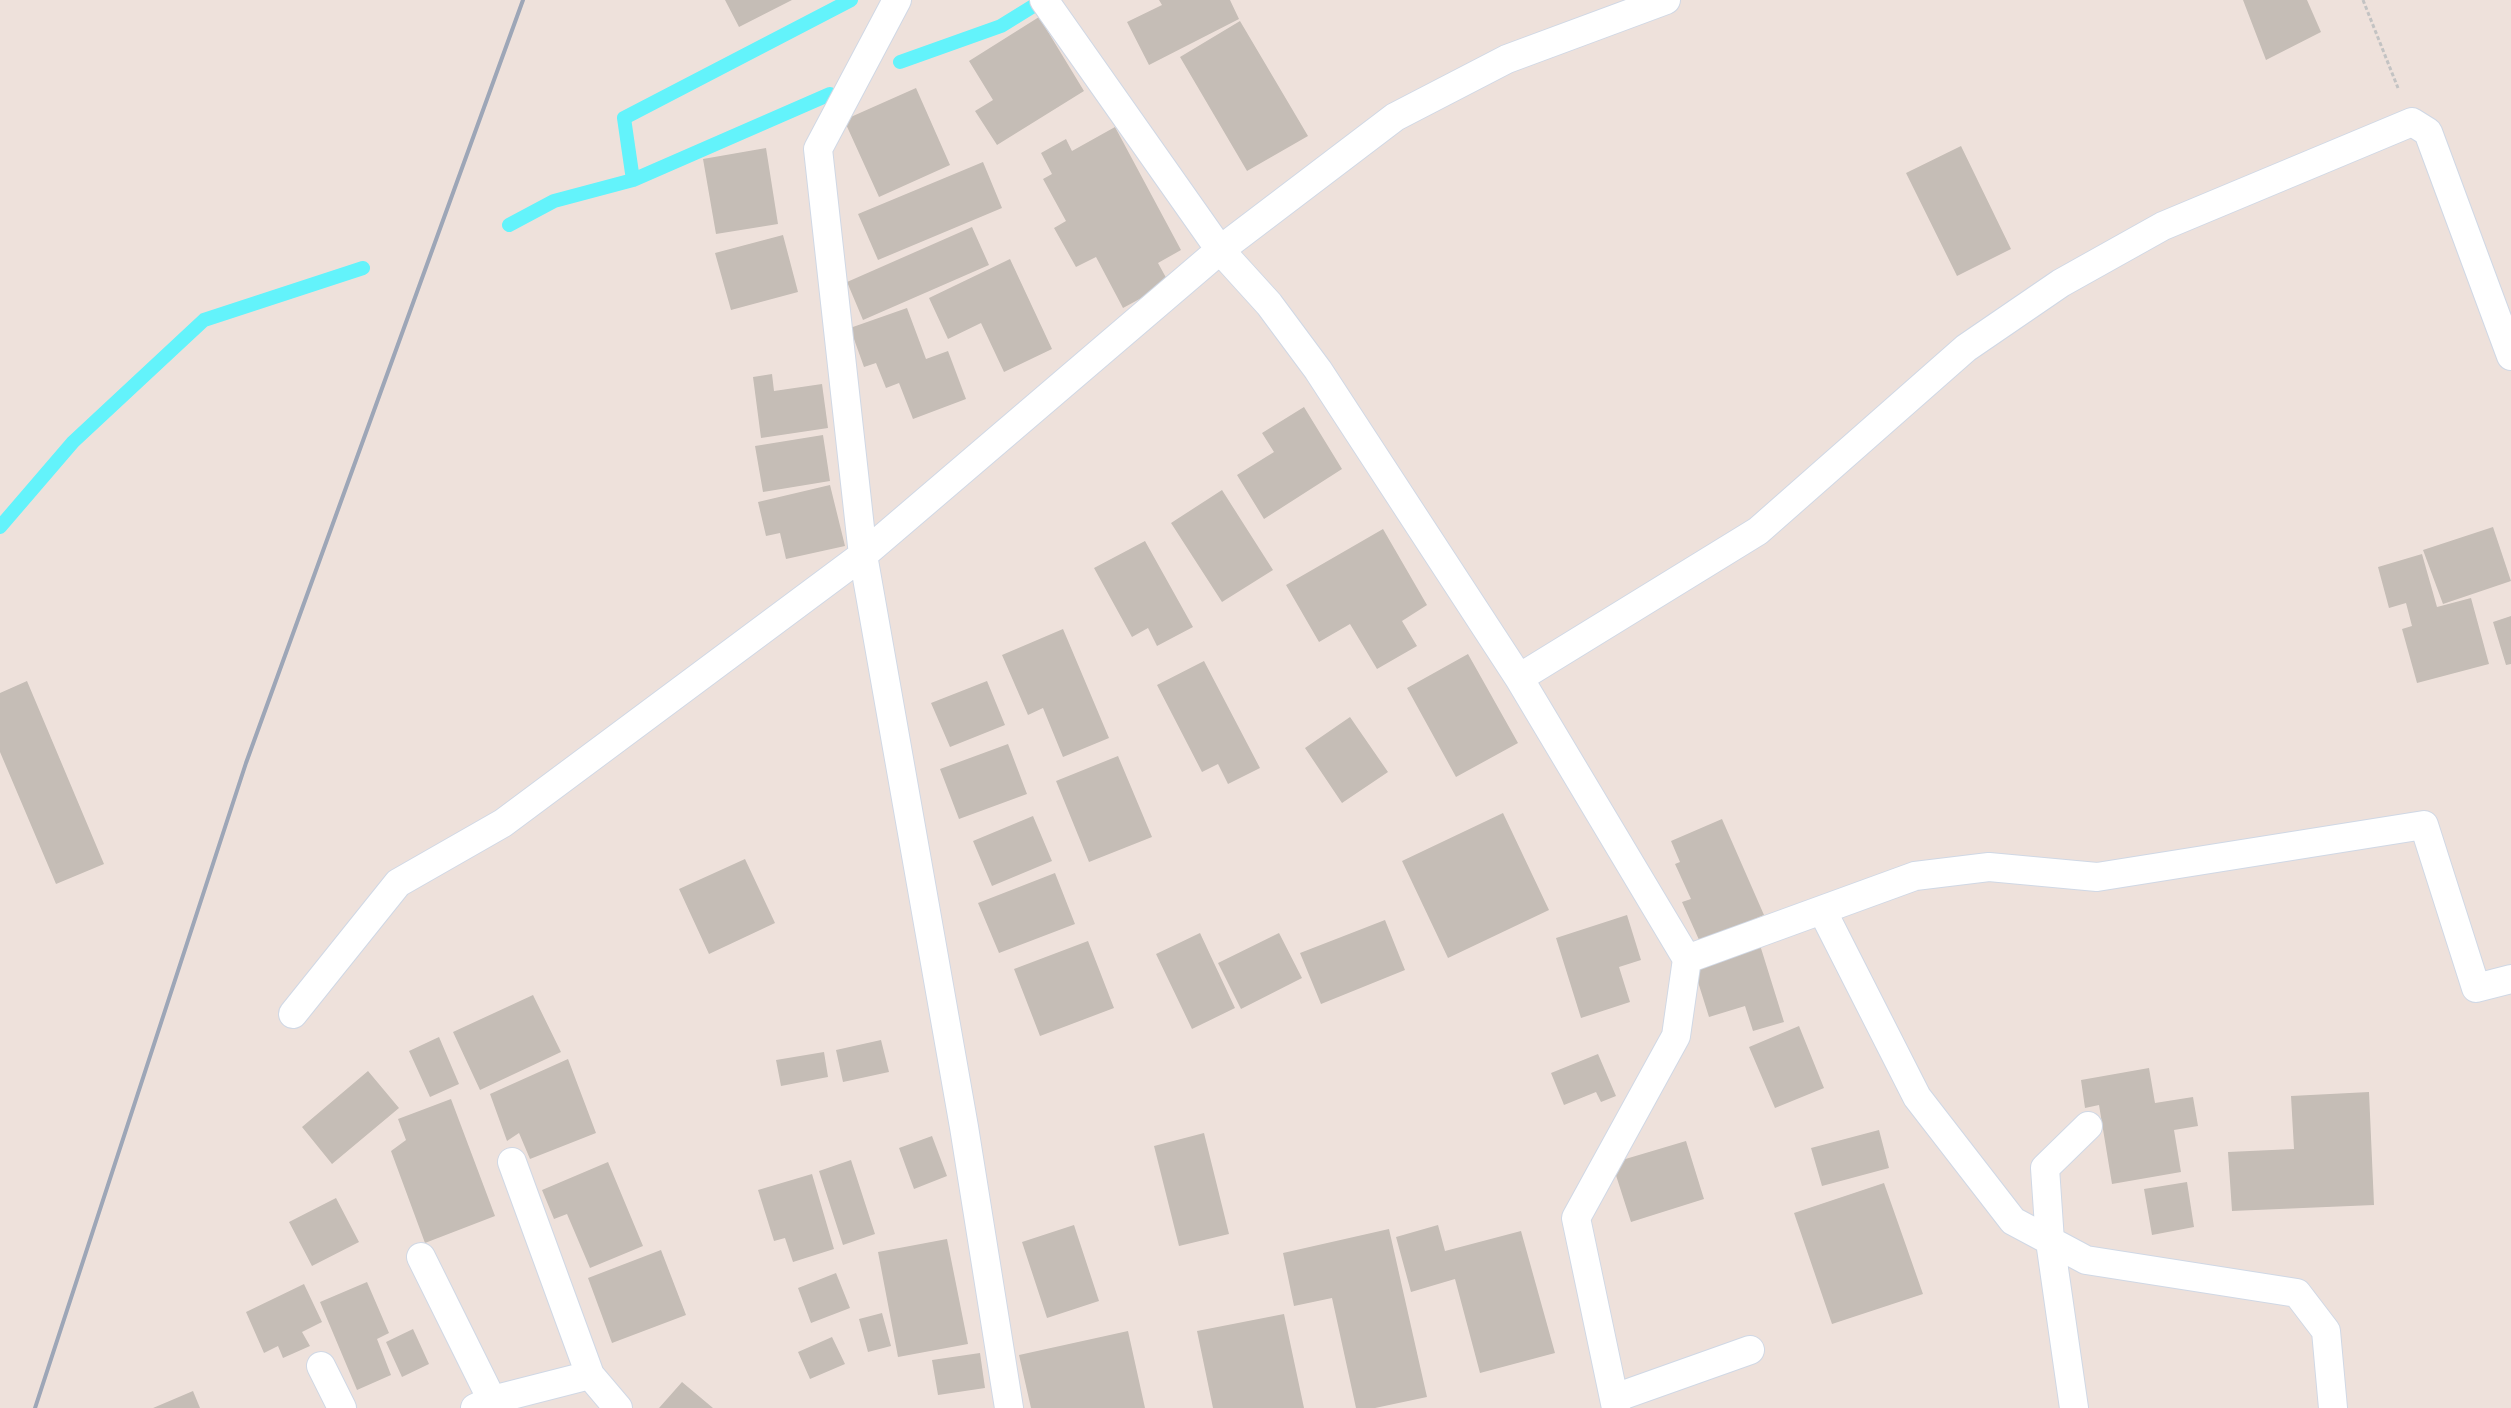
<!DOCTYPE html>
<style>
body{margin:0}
canvas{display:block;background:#eee1db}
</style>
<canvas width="2511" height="1408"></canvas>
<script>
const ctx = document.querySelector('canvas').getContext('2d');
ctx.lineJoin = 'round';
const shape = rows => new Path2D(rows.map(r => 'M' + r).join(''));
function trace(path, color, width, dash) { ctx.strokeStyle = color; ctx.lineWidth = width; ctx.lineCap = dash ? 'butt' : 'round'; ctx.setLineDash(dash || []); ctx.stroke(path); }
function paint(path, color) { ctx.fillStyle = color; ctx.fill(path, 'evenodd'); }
const stream = shape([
 [900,62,1001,26,1043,0],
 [633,180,624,118,851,0],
 [509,225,554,201,633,180,830,94],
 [0,527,73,442,204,320,363,268]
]);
const building = shape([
 [725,0,792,0,739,27],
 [1159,0,1230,0,1239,19,1149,65,1127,22,1162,5],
 [2243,0,2307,0,2321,32,2266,60],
 [1039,17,1084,91,997,145,975,111,993,100,969,61],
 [1240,21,1308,136,1247,171,1180,57],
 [916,88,950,165,879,197,844,120],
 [1115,127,1181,250,1158,263,1169,283,1123,308,1096,257,1076,267,1054,228,1066,221,1043,179,1052,174,1041,153,1066,139,1072,151],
 [1961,146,2011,249,1957,276,1906,173],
 [766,148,778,224,716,234,703,159],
 [983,162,1002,208,878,260,858,214],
 [972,227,989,265,863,320,847,282],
 [783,235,798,292,731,310,715,253],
 [1010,259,1052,349,1004,372,981,323,948,339,929,298],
 [907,308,926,359,948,351,966,399,913,419,899,383,886,388,876,363,864,367,850,328],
 [772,374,774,391,822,384,828,428,761,438,753,377],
 [1304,407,1342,469,1264,519,1237,475,1274,452,1262,433],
 [823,435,830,481,763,492,755,446],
 [830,485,845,546,786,559,780,533,766,536,758,502],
 [1222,490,1273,570,1222,602,1171,523],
 [2493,527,2511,581,2443,604,2423,550],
 [1383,529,1427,605,1402,621,1417,646,1377,669,1350,624,1319,642,1286,585],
 [1145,541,1193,627,1157,646,1148,628,1132,637,1094,568],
 [2422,554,2437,607,2471,598,2489,664,2417,683,2402,629,2412,626,2406,603,2389,608,2378,567],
 [2511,616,2511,664,2506,665,2493,622],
 [1063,629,1109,738,1063,757,1043,708,1028,715,1002,655],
 [1468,654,1518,743,1456,777,1407,688],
 [1204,661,1260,768,1228,784,1218,764,1202,772,1157,685],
 [27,681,104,864,56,884,0,752,0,693],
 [987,681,1005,725,950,747,931,703],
 [1350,717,1388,772,1342,803,1305,748],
 [1008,744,1027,794,959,819,940,769],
 [1118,756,1152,837,1089,862,1056,781],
 [1503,813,1549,910,1448,958,1402,861],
 [1033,816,1052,861,992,886,973,841],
 [1722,819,1764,915,1700,942,1682,902,1691,899,1675,864,1680,862,1671,841],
 [745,859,775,923,709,954,679,889],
 [1055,873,1075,924,999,953,978,903],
 [1627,915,1641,960,1619,967,1630,1002,1581,1018,1556,938],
 [1385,920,1405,970,1321,1004,1300,953],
 [1200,933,1235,1008,1192,1029,1156,954],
 [1279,933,1302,978,1241,1009,1218,963],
 [1088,941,1114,1008,1040,1036,1014,969],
 [1760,945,1784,1022,1753,1031,1745,1006,1709,1017,1693,966],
 [533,995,561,1052,480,1090,453,1032],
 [1799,1026,1824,1088,1775,1108,1749,1047],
 [439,1037,459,1084,430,1097,409,1051],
 [881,1040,889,1072,843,1082,836,1050],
 [824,1052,828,1077,781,1086,776,1060],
 [1598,1054,1616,1096,1601,1102,1596,1092,1564,1105,1551,1073],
 [568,1059,596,1133,530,1159,519,1133,507,1141,490,1094],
 [2149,1068,2155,1103,2193,1097,2198,1126,2174,1130,2181,1172,2112,1184,2099,1105,2085,1108,2081,1080],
 [368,1071,399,1108,332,1164,302,1127],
 [2369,1092,2374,1205,2232,1211,2228,1152,2294,1149,2291,1096],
 [451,1099,495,1216,425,1243,391,1151,406,1140,398,1119],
 [1879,1130,1889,1168,1822,1186,1811,1148],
 [1204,1133,1229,1234,1179,1246,1154,1146],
 [932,1136,947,1176,914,1189,899,1148],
 [1686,1141,1704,1199,1631,1222,1612,1163],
 [851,1160,875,1234,843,1245,819,1171],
 [608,1162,643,1246,590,1268,567,1214,554,1219,542,1190],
 [812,1174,834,1249,793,1262,785,1238,774,1241,758,1190],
 [2187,1182,2194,1227,2152,1235,2144,1189],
 [1884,1183,1923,1294,1832,1324,1794,1213],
 [336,1198,359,1242,312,1266,289,1222],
 [1074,1225,1099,1301,1047,1318,1022,1242],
 [1438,1225,1445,1251,1521,1231,1555,1353,1480,1373,1455,1279,1411,1292,1396,1237],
 [1389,1229,1427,1397,1375,1408,1356,1408,1332,1298,1294,1306,1283,1253],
 [947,1239,968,1344,898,1357,878,1252],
 [661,1250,686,1315,612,1343,588,1278],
 [836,1273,850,1308,811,1323,798,1288],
 [367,1282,389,1333,377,1339,391,1375,357,1390,320,1302],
 [304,1284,322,1322,302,1332,310,1346,283,1358,278,1346,264,1353,246,1312],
 [882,1313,891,1346,868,1352,859,1319],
 [1284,1314,1304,1408,1213,1408,1197,1331],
 [413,1329,429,1364,402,1377,386,1342],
 [1128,1331,1145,1408,1031,1408,1019,1355],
 [832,1337,845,1364,810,1379,798,1352],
 [980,1353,985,1388,938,1395,932,1360],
 [682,1382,713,1408,659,1408],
 [193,1391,200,1408,153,1408]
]);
const path = shape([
 [2363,0,2398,88]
]);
const minor = shape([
 [897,0,818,149,863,555,964,1127,1009,1408],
 [1044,0,1220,250,1269,304,1318,370,1519,678,1687,959,1676,1036,1576,1218,1616,1408],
 [1519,678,1758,531,1966,348,2061,283,2163,226,2412,122,2428,132,2511,356],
 [1822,910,1917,1097,2013,1221,2086,1260,2297,1293,2326,1331,2333,1408],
 [1687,959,1915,876,1989,867,2097,877,2424,825,2476,988,2511,979],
 [293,1014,398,883,503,823,863,555,1220,250,1395,117,1507,59,1666,0],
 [512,1162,590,1375],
 [421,1257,492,1400],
 [321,1366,342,1408],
 [1615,1398,1750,1350],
 [475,1408,492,1400,590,1375,618,1408],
 [2074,1408,2050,1241,2045,1168,2088,1126]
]);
const rail = shape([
 [35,1408,246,763,523,0]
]);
trace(stream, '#63f3fb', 14);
paint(building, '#c5bdb6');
trace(minor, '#d0d8e5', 30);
trace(path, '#c3c3c3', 3, [4, 2.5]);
trace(minor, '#fff', 28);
trace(rail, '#9da6b7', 4);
</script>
